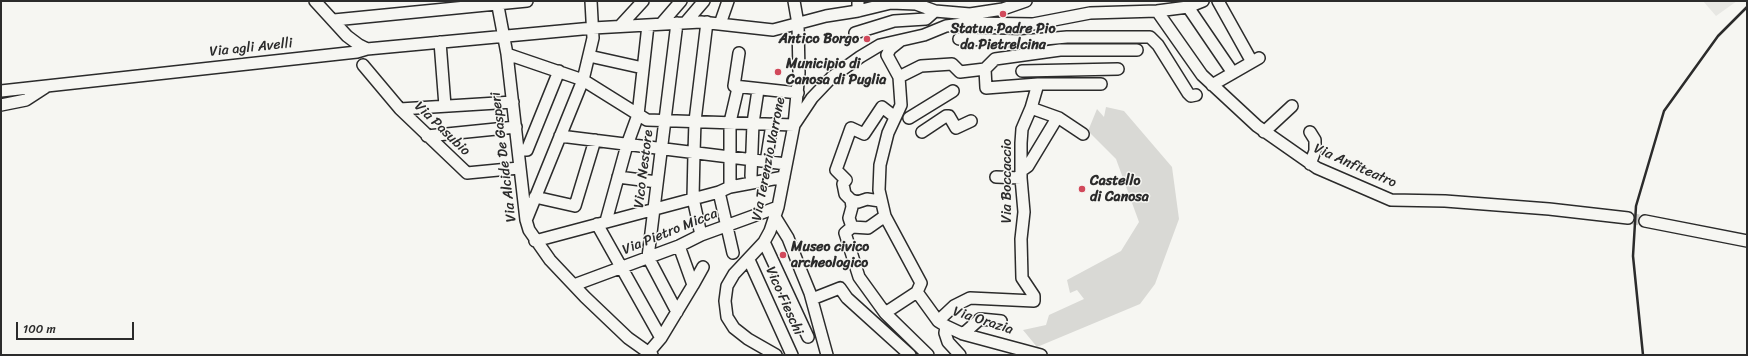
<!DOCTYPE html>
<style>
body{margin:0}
#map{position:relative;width:1748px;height:356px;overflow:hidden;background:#f6f6f2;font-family:Sriracha,sans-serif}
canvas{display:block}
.frame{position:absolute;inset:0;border:2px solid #2b2b2b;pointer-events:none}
.scale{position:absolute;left:16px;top:322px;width:118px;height:18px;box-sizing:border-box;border:2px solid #2b2b2b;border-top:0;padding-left:5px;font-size:12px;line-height:14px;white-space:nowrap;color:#2b2b2b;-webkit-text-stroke:3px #f6f6f2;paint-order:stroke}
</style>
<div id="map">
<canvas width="1748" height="356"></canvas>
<div class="frame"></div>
<div class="scale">100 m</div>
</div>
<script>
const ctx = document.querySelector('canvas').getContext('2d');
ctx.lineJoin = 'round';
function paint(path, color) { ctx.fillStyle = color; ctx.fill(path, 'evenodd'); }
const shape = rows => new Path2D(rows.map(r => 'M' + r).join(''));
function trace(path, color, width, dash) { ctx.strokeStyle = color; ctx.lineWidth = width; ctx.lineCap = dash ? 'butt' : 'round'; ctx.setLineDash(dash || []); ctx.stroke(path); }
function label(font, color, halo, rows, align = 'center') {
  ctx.font = font + ' Sriracha,sans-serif'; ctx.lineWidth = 3; ctx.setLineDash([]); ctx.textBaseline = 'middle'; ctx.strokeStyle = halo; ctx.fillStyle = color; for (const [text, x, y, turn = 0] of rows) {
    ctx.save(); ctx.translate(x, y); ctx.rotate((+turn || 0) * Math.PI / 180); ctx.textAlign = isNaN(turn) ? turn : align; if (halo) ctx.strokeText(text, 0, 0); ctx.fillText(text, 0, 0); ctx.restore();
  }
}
const built = shape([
 [1703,1,1737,1,1716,16]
]);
const green = shape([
 [1106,107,1124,111,1172,167,1179,219,1155,284,1140,304,1037,347,1023,330,1046,325,1049,315,1084,299,1077,290,1070,293,1067,280,1121,251,1139,222,1116,159,1088,131,1097,109,1104,117]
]);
const minorTunnel = shape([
 [1628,218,1645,221]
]);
const minor = shape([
 [315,1,347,36,359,45,367,49],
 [497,1,507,54,526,220,529,230,550,260,585,297,628,338,652,355],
 [858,1,858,11],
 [1218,1,1252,62],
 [1188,7,1233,73],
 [1157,11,1202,75,1257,126,1317,168,1391,200,1445,201,1549,209,1628,218],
 [334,20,527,1],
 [686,22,704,1],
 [677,23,648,257,677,312],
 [661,24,681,1],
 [720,24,728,1],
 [620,26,643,1],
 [855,33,894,21,926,19,935,11],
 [959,39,1022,41,1067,37,1150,37,1158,45,1188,93,1191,96,1196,95],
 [900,41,890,49,887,55,899,77,901,105,888,133,880,165,879,190,885,216,921,283,917,292,938,321,946,326,963,334,1041,355],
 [440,42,445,106],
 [739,53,734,86,798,93],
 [507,54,583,80,647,120,794,125,812,98,832,77,860,57,880,45,924,35,946,26,970,23,1033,24,1090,13,1157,11,1188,7,1203,1],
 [589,56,643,68],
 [363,65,400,109,467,173,519,168],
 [985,69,986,88,1038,84,1101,84],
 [1022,71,1118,69],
 [899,77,921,66,952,64,960,72,985,69,995,59,1060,50,1137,50],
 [1212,85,1259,58],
 [1,91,357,52,367,49,593,28,701,22,773,30,826,16,858,11,891,3,916,4,935,11,970,14,1003,9,1026,1],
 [1,105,26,100,46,87],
 [1031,108,1059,118,1083,134],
 [400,109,513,102],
 [909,118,953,91],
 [922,132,946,116,949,116,956,128,971,121],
 [1264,132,1292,106],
 [427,136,516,127],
 [560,136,786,164],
 [519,150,527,150,559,71],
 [766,162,772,124],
 [1310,164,1315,151,1315,140,1310,132],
 [1021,171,1028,166,1057,118],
 [751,176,753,123,758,90],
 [618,177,657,182],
 [996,177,1021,178],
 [730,187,730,122,738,88],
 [719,192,733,253],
 [535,197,575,206,595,140],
 [851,200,852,207,849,218,852,227,845,233,859,277,885,313,928,355],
 [880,201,867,199,858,202,851,200,845,194,843,184,846,180,836,170,851,128,864,134,882,107,895,117],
 [775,217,788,238,801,271,810,293,827,355],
 [527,218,583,80,593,38,591,1],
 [606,221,627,145,638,115,648,25],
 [1645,221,1747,241],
 [597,224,661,338],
 [852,227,868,228,885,216],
 [701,235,693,198,694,153,695,121,707,22],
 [535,241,719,192,730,187,784,177],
 [764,242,808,337],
 [749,260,792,355],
 [574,285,679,246,701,235,778,207],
 [693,285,703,267],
 [812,299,840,288,847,298,910,355],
 [885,313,917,292],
 [938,321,954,306,970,298,1034,301,1034,296,1022,278,1021,239,1024,212,1021,178,1021,143,1022,129,1031,108,1038,84],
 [946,326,945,333,948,342,960,355],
 [963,334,980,319,1001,321],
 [649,352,661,338,693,285,679,246],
 [776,355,748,339,734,328,727,317,725,301,727,286,734,274,764,242,770,231,778,207,794,125,799,73,798,24,794,1]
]);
const rail = shape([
 [1643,355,1633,256,1636,206,1664,111,1718,36,1747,7]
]);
const markers = [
 [1003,14,4,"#d1495b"],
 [867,39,4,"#d1495b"],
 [778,72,4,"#d1495b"],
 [1082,189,4,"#d1495b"],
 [783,255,4,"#d1495b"]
];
const poiNames = [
 ["Statua Padre Pio",1003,29,"center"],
 ["da Pietrelcina",1003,45,"center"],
 ["Antico Borgo",859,39,"right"],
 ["Municipio di",786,64],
 ["Canosa di Puglia",786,80],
 ["Castello",1090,181],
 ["di Canosa",1090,197],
 ["Museo civico",791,247],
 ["archeologico",791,263]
];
const streetNames = [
 ["Via agli Avelli",251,48,-6],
 ["Via Pasubio",442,129,44],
 ["Via Alcide De Gasperi",504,157,-97],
 ["Via Terenzio Varrone",769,159,-79],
 ["Via Anfiteatro",1355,166,24],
 ["Vico Nestore",644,169,-83],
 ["Via Boccaccio",1007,181,-90],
 ["Via Pietro Micca",670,232,-22],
 ["Vico Fieschi",784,301,66],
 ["Via Orazia",983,321,18]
];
paint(built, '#e7e7e3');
paint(green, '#d9d9d5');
trace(minorTunnel, '#cdcdca', 11, [11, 5.5]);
trace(minor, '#2b2b2b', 14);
trace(minor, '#f6f6f2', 11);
trace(rail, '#2b2b2b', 2.5);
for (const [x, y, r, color] of markers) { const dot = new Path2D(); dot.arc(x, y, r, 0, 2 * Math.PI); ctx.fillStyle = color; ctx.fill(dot); trace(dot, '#f6f6f2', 1.5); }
label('bold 14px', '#2b2b2b', '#f6f6f2', poiNames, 'left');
label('14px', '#2b2b2b', '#f6f6f2', streetNames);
</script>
